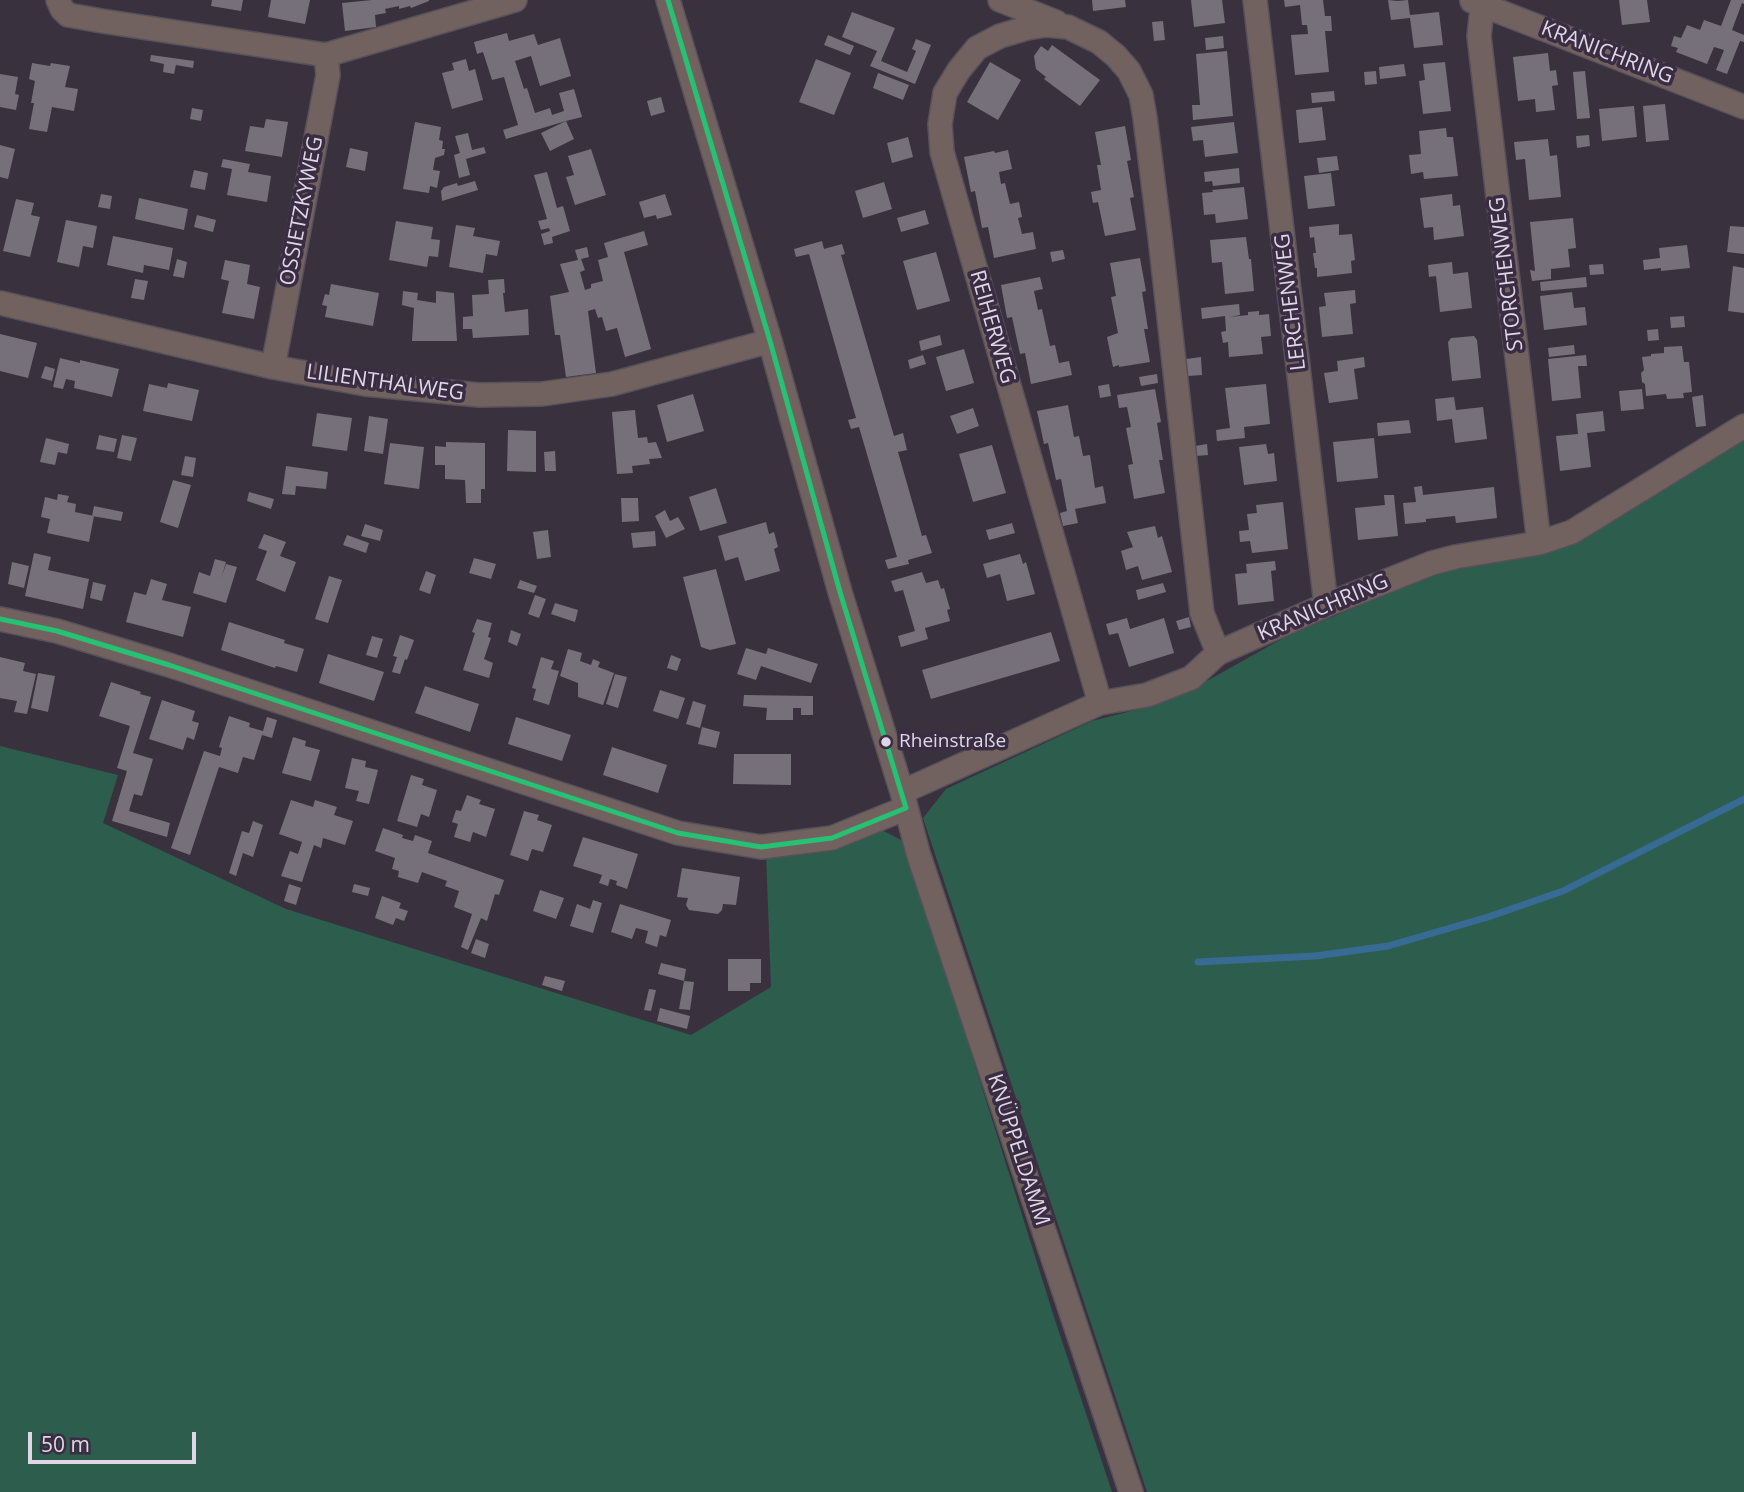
<!DOCTYPE html>
<meta charset="utf-8">
<style>
body{margin:0}
#map{position:relative;width:1744px;height:1492px;overflow:hidden;background:#39323e;font-family:"Open Sans",sans-serif}
canvas{display:block}
.scale{position:absolute;left:28px;top:1432px;width:168px;height:32px;box-sizing:border-box;border:4px solid #dfd7e5;border-top:0;padding-left:9px;font-size:21px;line-height:24px;white-space:nowrap;color:#dfd7e5;-webkit-text-stroke:5px #3a2d43;paint-order:stroke}
</style>
<div id="map">
<canvas width="1744" height="1492"></canvas>
<div class="scale">50 m</div>
</div>
<script>
const ctx = document.querySelector('canvas').getContext('2d');
ctx.lineJoin = 'round';
function paint(path, color) { ctx.fillStyle = color; ctx.fill(path, 'evenodd'); }
const shape = rows => new Path2D(rows.map(r => 'M' + r).join(''));
function trace(path, color, width, dash) { ctx.strokeStyle = color; ctx.lineWidth = width; ctx.lineCap = dash ? 'butt' : 'round'; ctx.setLineDash(dash || []); ctx.stroke(path); }
function label(font, color, halo, rows, align = 'center') {
  ctx.font = font + ' "Open Sans",sans-serif'; ctx.lineWidth = 7; ctx.setLineDash([]); ctx.textBaseline = 'middle'; ctx.strokeStyle = halo; ctx.fillStyle = color; for (const [text, x, y, turn = 0] of rows) {
    ctx.save(); ctx.translate(x, y); ctx.rotate((+turn || 0) * Math.PI / 180); ctx.textAlign = isNaN(turn) ? turn : align; if (halo) ctx.strokeText(text, 0, 0); ctx.fillText(text, 0, 0); ctx.restore();
  }
}
const green = shape([
 [1744,433,1744,1492,1147,1492,923,818,946,789,1092,721,1151,706,1198,686,1287,636,1439,572,1535,555,1574,544,1623,510],
 [0,746,118,775,103,823,286,909,691,1035,771,987,766,854,835,844,882,830,905,842,1055,1320,1112,1492,0,1492]
]);
const stream = shape([
 [1198,962,1315,956,1388,946,1488,917,1563,891,1744,799]
]);
const building = shape([
 [212,0,243,0,241,11,211,6],
 [271,0,310,0,305,24,268,17],
 [372,0,429,0,429,1,411,8,410,6,399,9,399,6,385,9,386,13,375,15,376,27,345,31,342,3],
 [1092,0,1125,0,1126,7,1093,11],
 [1191,0,1222,0,1225,23,1194,27],
 [1284,0,1323,0,1325,16,1331,16,1332,31,1325,31,1329,72,1295,75,1291,35,1308,34,1307,25,1302,25,1300,5,1285,7],
 [1388,0,1398,1,1408,0,1410,15,1439,12,1443,45,1414,48,1410,18,1391,20],
 [1619,0,1647,0,1650,22,1622,25],
 [1731,0,1744,0,1744,4,1742,3,1732,30,1744,35,1744,42,1740,41,1727,74,1716,70,1724,50,1714,47,1707,64,1676,52,1678,48,1671,46,1674,36,1681,38,1687,25,1700,30,1704,20,1721,26],
 [852,12,895,28,881,61,907,72,916,51,912,49,916,39,931,45,915,84,870,66,877,51,842,37],
 [1163,21,1165,40,1154,41,1152,22],
 [507,33,509,41,534,34,538,45,560,38,571,76,540,86,531,56,515,61,524,89,527,88,535,113,550,108,552,115,564,111,559,93,574,89,582,117,566,121,574,139,550,151,541,133,566,121,506,139,503,130,518,125,504,77,492,80,483,52,477,54,474,42],
 [828,35,854,46,850,55,824,45],
 [1223,36,1224,48,1206,50,1205,38],
 [1052,45,1100,80,1080,106,1044,79,1046,77,1036,69,1034,56,1041,46,1048,51],
 [1227,51,1233,116,1193,120,1192,105,1200,105,1196,54],
 [1548,53,1550,71,1556,70,1558,85,1552,86,1555,110,1536,112,1535,99,1518,101,1513,57],
 [151,55,194,61,193,68,176,65,174,74,163,72,164,64,150,61],
 [466,59,469,71,475,69,483,100,452,109,442,73,454,70,452,63],
 [816,59,851,73,834,115,799,102],
 [990,62,1021,80,998,120,967,102],
 [1445,62,1451,111,1423,114,1419,81,1425,80,1423,64],
 [32,63,50,66,51,63,70,66,65,87,78,89,74,111,52,107,47,132,29,129,34,103,31,103,35,81,29,79],
 [1404,64,1406,76,1380,79,1379,67],
 [1376,71,1377,84,1365,85,1364,72],
 [1585,71,1590,118,1577,119,1573,72],
 [878,73,909,85,903,100,873,88],
 [0,74,18,77,15,94,19,95,16,110,0,107],
 [1334,91,1335,101,1312,103,1311,93],
 [661,97,665,112,651,116,647,101],
 [1665,104,1669,140,1646,142,1643,106],
 [1634,106,1637,137,1602,141,1599,109],
 [1322,107,1326,140,1299,143,1296,110],
 [192,108,203,110,201,121,190,119],
 [266,119,288,122,282,157,245,151,250,126,264,128],
 [415,122,441,127,439,140,443,141,442,149,445,149,444,155,435,158,433,170,440,171,437,188,430,186,429,193,403,189],
 [1234,122,1238,153,1205,157,1203,140,1193,141,1191,127],
 [1125,126,1131,160,1127,161,1134,197,1130,198,1136,230,1105,236,1098,202,1093,203,1091,192,1101,190,1097,165,1101,165,1095,132],
 [1446,128,1447,137,1453,137,1458,176,1424,179,1423,172,1411,174,1409,155,1421,154,1419,131],
 [468,133,472,150,484,147,486,153,466,159,470,175,459,178,454,155,460,153,455,136],
 [1589,135,1590,146,1577,148,1576,136],
 [908,137,913,157,892,163,887,143],
 [1548,139,1550,156,1557,155,1561,197,1529,200,1525,159,1516,160,1514,142],
 [0,145,15,149,8,179,0,177],
 [350,148,368,152,365,171,346,167],
 [591,149,606,195,575,205,566,177,574,175,568,156],
 [1008,150,1012,169,999,172,1001,184,1005,183,1010,204,1019,202,1022,217,1018,218,1022,234,1033,232,1036,249,994,258,988,227,982,228,975,191,971,192,964,157,994,151,995,153],
 [1337,156,1339,170,1319,173,1317,158],
 [223,159,250,164,248,172,271,176,267,202,227,195,232,169,221,167],
 [1239,168,1240,183,1213,186,1212,181,1205,182,1204,172],
 [194,170,208,173,205,190,190,187],
 [547,172,557,208,563,206,570,231,552,237,553,243,544,245,541,234,550,231,549,228,541,230,538,221,547,219,534,175],
 [1331,173,1335,206,1308,209,1304,176],
 [475,181,478,190,442,201,441,191,444,187,457,183,458,186],
 [884,182,892,209,863,218,855,191],
 [1244,187,1248,219,1216,223,1215,214,1204,215,1202,193,1213,192,1212,190],
 [101,194,112,196,110,209,98,207],
 [665,194,672,215,657,219,656,215,644,218,639,202],
 [1452,194,1453,206,1460,205,1464,236,1434,240,1433,227,1424,228,1420,198],
 [139,198,188,209,184,230,135,219],
 [16,199,34,203,31,215,40,217,30,257,3,251],
 [925,210,929,224,901,232,897,218],
 [197,215,216,220,213,232,194,227],
 [1573,218,1576,248,1568,249,1570,267,1551,269,1551,279,1532,281,1530,270,1535,271,1530,222],
 [66,220,97,226,93,248,83,246,79,267,57,262],
 [396,221,433,227,431,239,440,240,438,257,429,256,427,267,389,260],
 [1339,224,1339,235,1352,234,1355,260,1351,261,1352,273,1317,277,1317,268,1315,268,1313,253,1316,253,1314,237,1310,238,1309,227],
 [456,225,475,228,473,236,500,241,497,256,486,254,483,273,449,267],
 [1730,226,1744,227,1744,254,1727,252],
 [644,231,648,245,624,252,651,349,625,357,617,328,606,331,602,317,598,318,595,309,588,311,596,373,566,377,560,335,555,335,550,296,569,292,560,264,578,260,575,250,587,247,589,257,581,259,585,270,580,272,585,290,591,288,591,284,603,281,598,260,608,257,604,243],
 [113,236,173,248,169,270,144,265,143,273,107,265],
 [1246,237,1249,259,1251,259,1254,291,1225,294,1222,262,1212,263,1210,240],
 [822,241,824,249,842,244,845,254,841,255,894,436,903,433,907,450,898,452,922,536,926,535,932,553,908,560,909,564,888,569,885,560,897,557,859,427,851,429,848,420,856,418,809,254,796,257,794,249],
 [1687,245,1690,268,1661,271,1661,268,1644,270,1643,260,1660,258,1659,248],
 [1063,250,1065,259,1052,262,1050,252],
 [936,252,950,301,917,310,903,261],
 [1140,258,1146,291,1142,292,1148,329,1144,329,1150,362,1119,367,1119,365,1113,367,1107,337,1118,333,1111,297,1116,296,1110,263],
 [177,259,187,262,184,278,173,276],
 [225,260,250,265,247,284,260,287,254,319,222,313,229,281,221,279],
 [1452,262,1453,274,1468,272,1472,308,1440,312,1436,276,1429,277,1428,265],
 [1603,264,1604,274,1590,275,1589,265],
 [1733,266,1744,268,1744,313,1728,311],
 [1040,277,1043,289,1034,291,1038,310,1042,309,1050,346,1055,345,1059,363,1069,361,1072,375,1031,384,1025,353,1020,354,1012,317,1007,318,1001,285],
 [1586,277,1587,287,1541,291,1540,282],
 [135,279,148,281,144,300,131,298],
 [504,279,505,293,503,293,505,312,528,309,529,335,473,338,472,329,463,329,463,317,473,316,472,295,489,294,488,280],
 [331,284,379,293,373,326,325,317,327,306,322,305,325,294,329,295],
 [1355,290,1356,303,1350,304,1353,334,1322,337,1319,307,1326,306,1324,293],
 [403,291,418,293,417,300,436,303,436,291,454,293,457,341,412,341,414,308,402,305],
 [1572,292,1574,308,1585,307,1587,325,1544,330,1540,296],
 [1239,304,1240,315,1230,317,1248,315,1248,312,1259,311,1259,315,1269,314,1271,336,1261,337,1263,354,1229,357,1228,342,1223,343,1221,332,1226,331,1225,316,1202,319,1201,308],
 [1684,316,1685,327,1671,328,1670,317],
 [1658,329,1659,340,1648,341,1647,330],
 [0,334,37,343,28,378,0,371],
 [940,335,942,345,921,351,919,341],
 [1474,336,1477,340,1481,378,1452,381,1448,342,1451,338],
 [1574,345,1575,354,1549,357,1548,348],
 [1682,346,1684,362,1689,362,1692,392,1683,393,1684,398,1667,399,1666,394,1646,396,1645,384,1642,382,1641,373,1644,370,1642,357,1651,356,1651,354,1664,353,1664,347],
 [964,349,974,383,946,391,936,357],
 [923,355,926,364,910,369,908,360],
 [1586,355,1587,366,1578,366,1581,398,1552,401,1548,359],
 [1201,357,1202,375,1188,376,1186,359],
 [1364,357,1365,367,1354,369,1358,399,1329,403,1324,373,1338,371,1337,361],
 [60,358,80,363,80,360,119,369,112,397,74,388,75,381,66,379,63,389,53,387],
 [45,366,55,369,52,381,41,378],
 [1157,374,1158,383,1141,386,1139,377],
 [168,383,199,390,192,421,143,411,149,384,167,388],
 [1109,384,1111,396,1100,398,1098,386],
 [1266,384,1270,424,1244,427,1245,438,1217,441,1216,430,1230,428,1225,388],
 [1155,389,1161,422,1157,423,1163,460,1159,460,1165,493,1134,499,1128,465,1133,464,1126,428,1131,427,1127,407,1119,408,1117,395],
 [1642,389,1644,409,1621,411,1619,391],
 [693,394,704,431,667,442,657,405],
 [1703,395,1706,426,1696,427,1692,397],
 [1454,397,1456,410,1483,407,1487,439,1455,443,1452,419,1437,421,1435,399],
 [1068,405,1074,437,1079,436,1083,456,1090,455,1095,488,1103,486,1106,503,1075,509,1078,523,1063,526,1060,513,1067,511,1061,479,1056,480,1048,443,1044,444,1037,411],
 [973,408,979,426,957,434,950,416],
 [635,410,638,438,647,437,648,443,656,442,662,458,649,459,650,464,632,466,633,473,617,474,612,412],
 [1603,411,1605,431,1587,433,1591,467,1560,471,1556,436,1578,434,1576,414],
 [317,413,352,418,347,451,312,446],
 [369,416,388,419,383,454,364,451],
 [1409,420,1411,433,1378,436,1377,423],
 [508,430,536,431,536,472,507,471],
 [99,435,117,439,114,452,96,449],
 [122,435,137,438,131,461,117,458],
 [46,438,69,444,67,454,58,452,55,465,40,462],
 [1374,438,1378,478,1337,482,1333,442],
 [446,442,485,443,485,489,481,489,481,503,466,503,465,480,445,479,445,465,435,465,435,446,446,447],
 [390,443,424,447,419,489,384,484],
 [1207,444,1208,455,1196,456,1195,446],
 [1266,444,1268,454,1274,453,1277,481,1244,485,1239,447],
 [992,445,1006,493,973,502,959,454],
 [555,451,556,471,545,471,544,452],
 [185,456,196,458,193,477,181,475],
 [286,466,328,472,326,489,296,486,295,495,282,494],
 [173,480,191,485,178,528,160,522],
 [1422,486,1423,495,1494,487,1497,518,1456,523,1455,516,1426,519,1426,522,1405,524,1403,503,1416,502,1414,487],
 [716,488,727,523,700,531,689,497],
 [249,492,274,499,271,509,247,501],
 [58,494,69,496,67,502,76,504,75,512,94,516,89,542,47,533,50,519,41,517,45,497,57,500],
 [1384,495,1394,495,1398,536,1358,540,1355,508,1385,505],
 [621,498,638,498,639,521,622,522],
 [1283,502,1288,549,1252,553,1250,541,1240,542,1239,531,1249,530,1247,514,1257,513,1256,505],
 [94,506,123,512,121,521,92,516],
 [665,510,670,521,678,517,685,529,666,538,655,516],
 [766,522,769,534,774,532,778,547,774,549,780,571,745,581,738,557,725,561,718,536],
 [1012,523,1015,533,989,540,986,530],
 [365,524,383,530,380,541,361,536],
 [1155,526,1158,538,1162,536,1172,572,1142,580,1138,566,1126,570,1121,551,1133,547,1127,532],
 [548,530,551,557,537,559,533,532],
 [655,531,656,546,633,548,631,533],
 [264,534,286,542,280,556,296,562,285,592,256,580,267,551,258,548],
 [347,535,369,543,366,553,343,545],
 [34,553,51,557,48,570,89,579,83,609,25,596],
 [1020,554,1023,564,1026,562,1035,594,1007,601,1000,574,987,578,983,564],
 [474,558,496,564,491,579,469,573],
 [215,559,226,562,221,579,226,564,237,567,226,603,193,593,199,572,210,576],
 [1275,561,1276,570,1271,571,1274,601,1238,605,1235,574,1247,573,1246,564],
 [12,562,29,566,24,588,8,584],
 [716,569,736,644,710,650,701,647,683,577],
 [426,571,436,575,430,594,419,590],
 [922,572,926,583,938,580,941,589,944,588,950,609,947,610,950,621,925,628,928,639,901,647,898,636,915,631,903,590,895,592,891,581],
 [329,576,342,580,328,623,315,619],
 [151,579,167,584,162,600,191,607,183,637,126,622,134,592,146,595],
 [520,580,537,586,534,593,517,588],
 [93,582,106,585,102,601,90,598],
 [1163,583,1166,592,1138,600,1136,590],
 [535,595,546,599,539,618,528,614],
 [555,603,578,610,575,622,551,614],
 [1189,617,1191,627,1179,630,1176,621],
 [1127,618,1130,629,1164,618,1174,653,1129,667,1118,633,1109,635,1106,624],
 [477,619,492,623,488,637,491,638,484,659,493,663,489,678,463,670,475,633,472,632],
 [229,622,285,640,284,643,304,649,297,672,276,666,275,668,221,650],
 [511,630,521,634,517,646,508,642],
 [1051,632,1060,661,931,699,922,670],
 [400,635,414,640,407,660,405,659,400,674,392,672,397,657,393,656],
 [372,636,383,639,377,658,366,655],
 [746,648,766,654,768,648,818,664,811,683,761,666,756,680,737,674],
 [568,649,582,653,580,661,591,665,593,659,600,662,598,667,614,673,603,705,578,697,578,683,560,676],
 [328,654,384,672,374,701,319,683],
 [671,655,681,659,677,671,667,668],
 [0,657,25,663,23,671,36,674,27,714,14,712,17,701,0,698],
 [541,657,554,661,551,669,559,671,549,705,533,700,536,689,532,688],
 [38,673,55,676,48,712,31,708],
 [615,674,627,677,618,708,606,704],
 [111,682,141,692,140,694,151,697,133,753,153,759,142,796,134,794,129,811,170,823,167,837,112,821,127,771,117,768,130,726,99,716],
 [425,686,479,704,470,732,415,713],
 [660,690,685,698,678,719,653,711],
 [744,695,813,696,813,715,801,715,801,708,793,708,793,720,766,720,767,708,743,706],
 [162,700,195,711,192,721,199,723,194,740,187,737,183,750,149,739],
 [693,701,706,705,700,728,686,724],
 [229,716,250,723,249,727,263,731,267,717,277,720,272,738,262,735,254,760,243,757,238,773,219,767,190,855,171,848,204,751,220,756,222,748,219,747],
 [516,717,571,735,562,761,508,744],
 [702,727,720,732,716,748,698,744],
 [293,737,306,741,305,746,320,750,311,781,282,773],
 [612,747,667,765,658,793,603,775],
 [734,754,791,754,791,785,733,784],
 [352,758,366,761,365,767,378,770,369,804,356,801,359,791,345,788],
 [411,775,424,779,422,785,437,790,429,817,421,814,417,827,397,821],
 [467,795,481,800,479,804,495,809,486,837,473,832,470,842,454,837,458,824,452,822,456,810,461,811],
 [291,800,313,807,315,800,337,807,334,815,353,821,345,845,323,838,321,848,314,845,302,882,281,876,290,851,298,854,302,842,279,834],
 [524,811,539,815,537,820,552,825,543,852,532,849,528,861,510,855],
 [253,821,263,825,253,857,243,853,236,876,229,873,242,831,249,833],
 [383,828,403,835,402,838,413,841,415,835,432,841,428,853,504,880,499,895,495,894,487,921,481,918,468,950,461,947,472,914,454,907,459,891,445,886,447,881,422,872,418,883,398,877,399,871,392,869,395,858,375,851],
 [583,837,638,854,627,889,616,885,617,881,610,879,608,886,599,883,602,875,573,866],
 [682,868,740,877,736,905,723,904,722,910,718,914,689,910,686,905,688,898,677,897],
 [289,884,301,888,296,905,284,901],
 [354,884,370,888,368,896,352,892],
 [540,890,564,898,556,919,533,911],
 [382,896,401,903,399,908,408,911,404,921,396,918,393,925,375,918],
 [593,900,602,903,593,933,570,926,577,904,590,909],
 [620,904,671,920,666,937,660,935,657,947,645,943,648,931,636,928,632,939,611,932],
 [476,939,489,944,485,958,471,953],
 [728,959,761,959,761,983,750,983,750,991,728,991],
 [661,963,686,969,684,981,658,974],
 [545,976,565,981,562,991,542,985],
 [684,981,694,982,690,1010,679,1009],
 [649,989,656,990,651,1011,644,1010],
 [660,1008,690,1016,687,1029,657,1021]
]);
const minor = shape([
 [58,0,62,9,68,15,102,21,326,55,515,0],
 [668,0,770,341,840,592,902,792,918,853,1131,1492],
 [1000,0,1056,22],
 [1255,0,1326,605],
 [1483,0,1479,36,1539,543],
 [1472,1,1744,107],
 [0,303,273,367,365,384,479,395,542,394,612,384,770,341],
 [273,367,328,75,326,55],
 [0,619,57,631,169,665,678,833,761,847,832,838,906,808],
 [1100,703,942,152,940,124,945,93,959,70,977,48,1000,36,1027,28,1047,25,1068,27,1099,42,1116,56,1129,71,1141,95,1145,118,1160,237,1202,613,1218,653],
 [902,792,1100,703,1147,695,1191,678,1218,653,1326,605,1432,563,1455,557,1539,543,1572,532,1744,426]
]);
const bus1 = shape([
 [0,619,57,631,169,665,678,833,761,847,832,838,906,808,840,592,770,341,668,0]
]);
const markers = [
 [886,742,6,"#dfd7e5"]
];
const busNames = [
 ["Rheinstraße",899,742]
];
const streetNames = [
 ["KRANICHRING",1607,53,21],
 ["OSSIETZKYWEG",302,211,-79],
 ["STORCHENWEG",1507,274,-97],
 ["LERCHENWEG",1291,302,-97],
 ["REIHERWEG",992,327,74],
 ["LILIENTHALWEG",385,383,8],
 ["KRANICHRING",1323,608,-23],
 ["KNÜPPELDAMM",1018,1150,72]
];
paint(green, '#2d5d4c');
trace(stream, '#376b93', 7);
paint(building, '#76707a');
trace(minor, '#57515b', 26);
trace(minor, '#72625f', 23);
trace(bus1, '#26c172', 5);
for (const [x, y, r, color] of markers) { const dot = new Path2D(); dot.arc(x, y, r, 0, 2 * Math.PI); ctx.fillStyle = color; ctx.fill(dot); trace(dot, '#3a2d43', 2.5); }
label('19px', '#dfd7e5', '#3a2d43', busNames, 'left');
label('21px', '#dfd7e5', '#3a2d43', streetNames);
</script>
